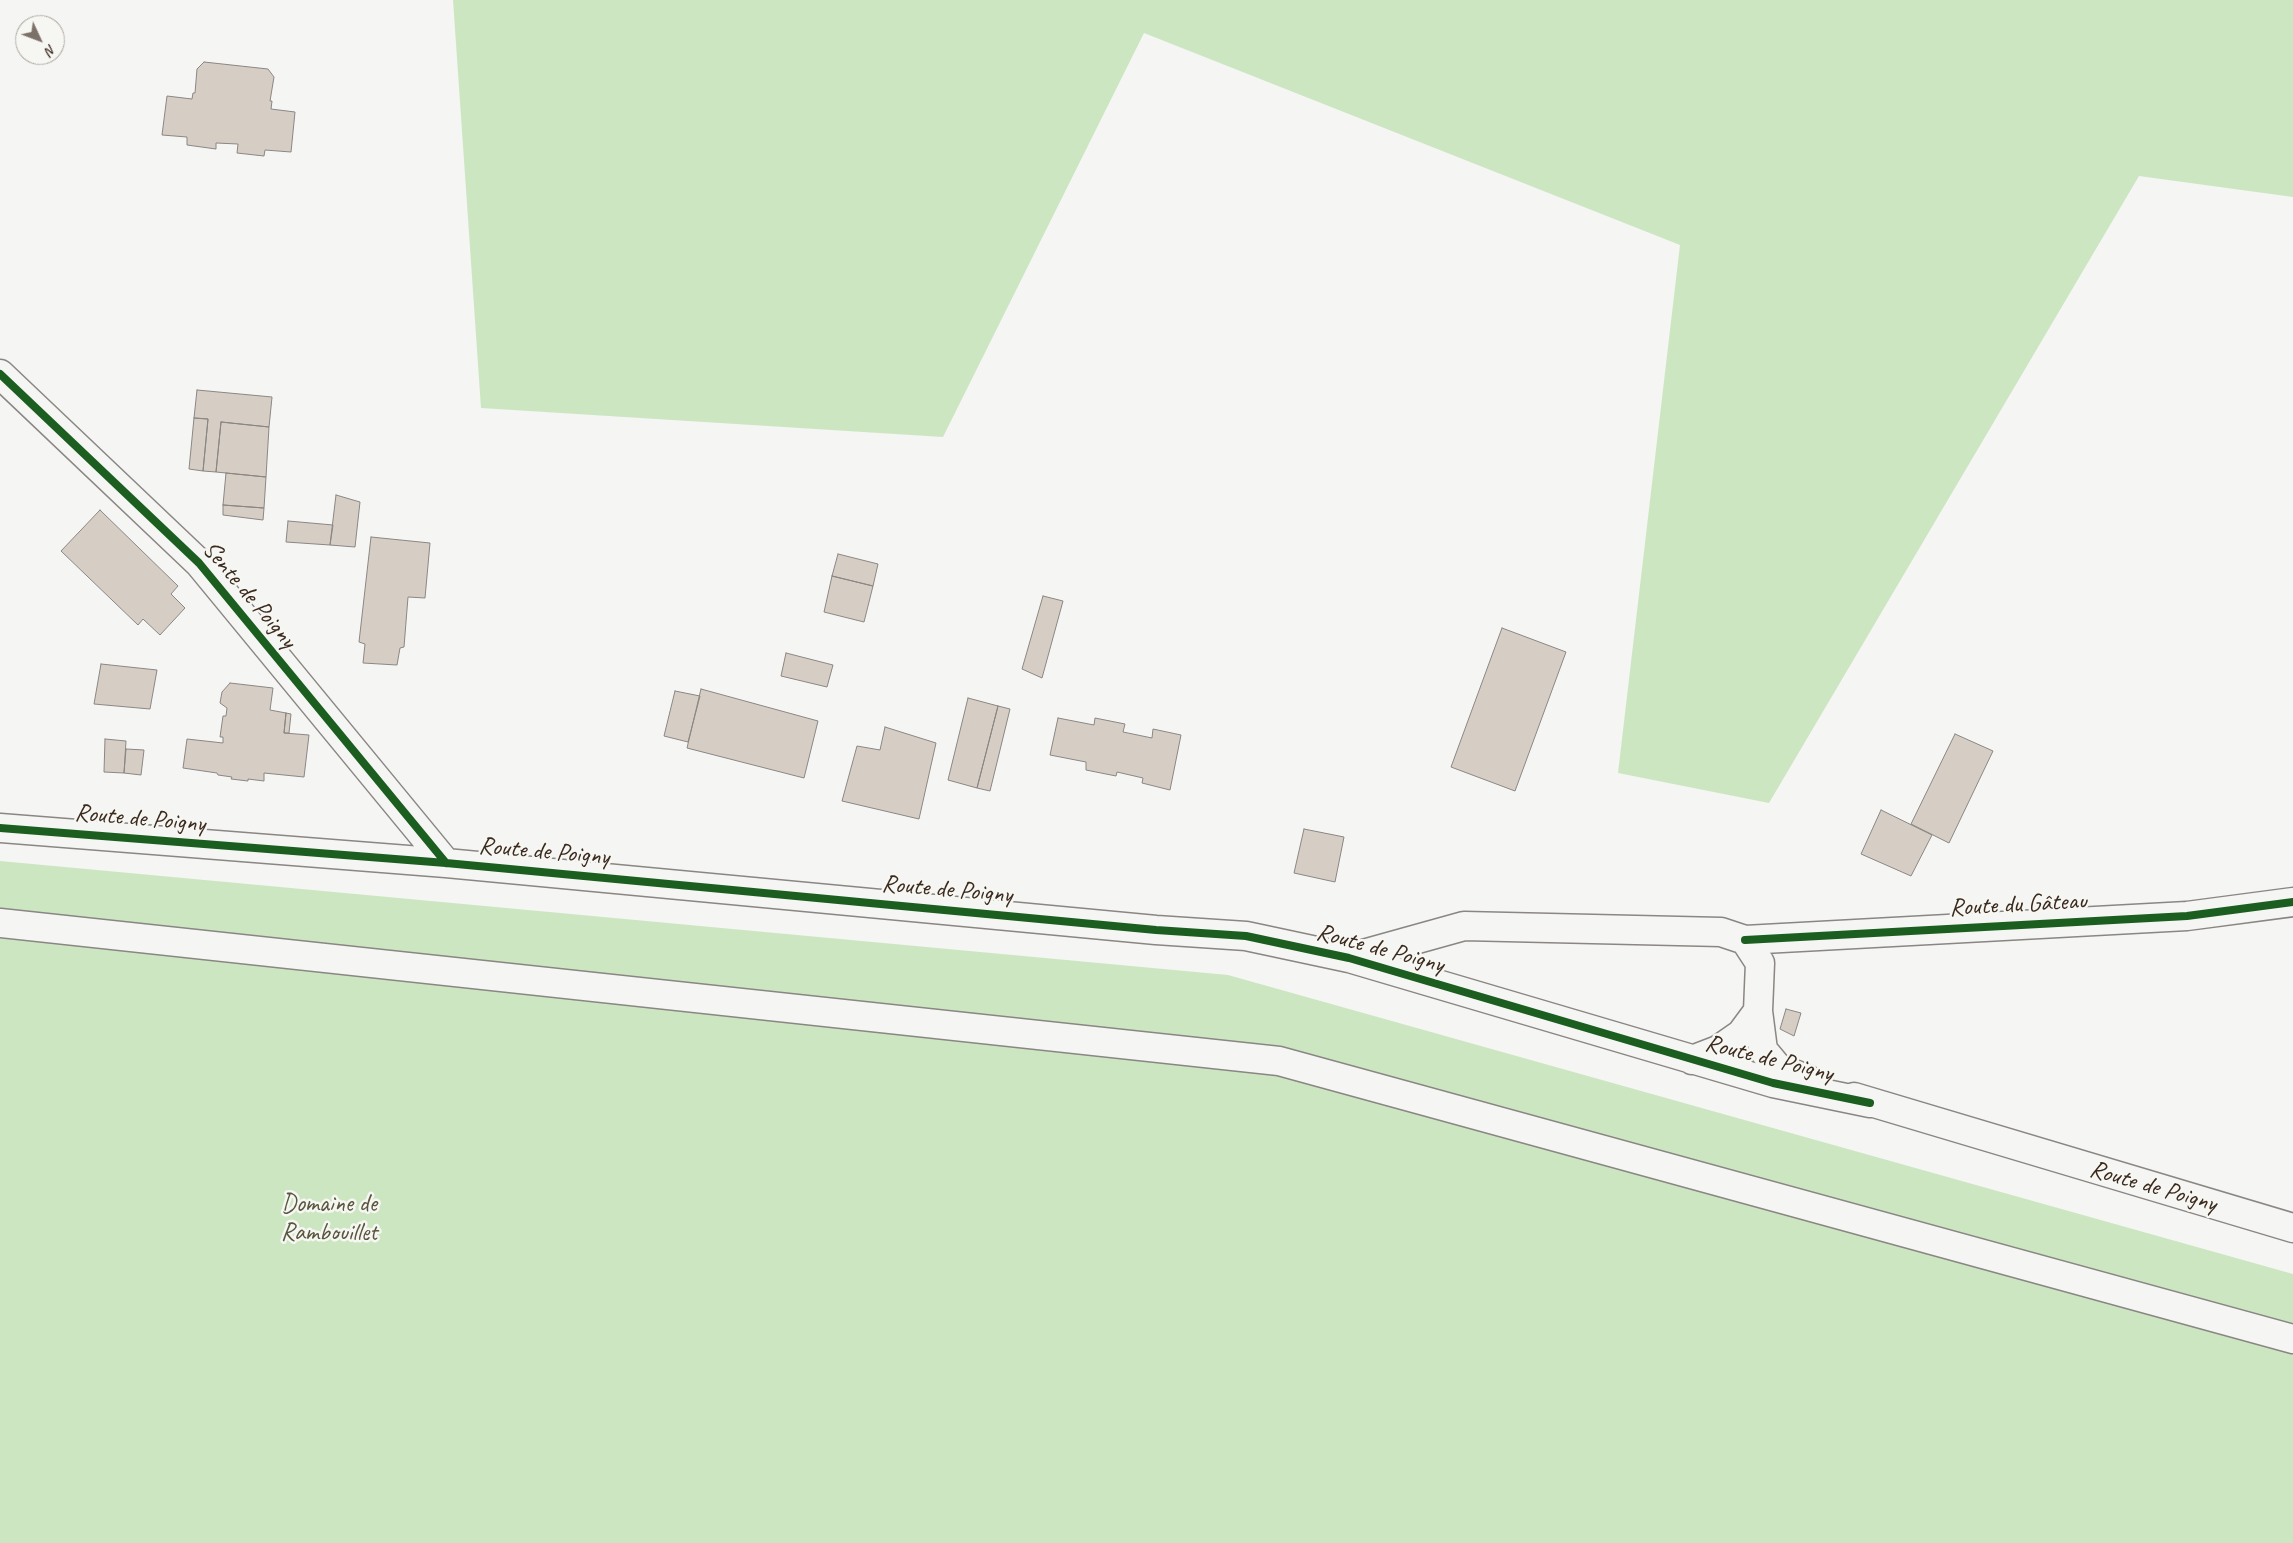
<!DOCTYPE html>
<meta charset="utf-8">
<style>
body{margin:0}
#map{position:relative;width:2293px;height:1543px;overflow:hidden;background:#f5f5f3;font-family:Caveat,sans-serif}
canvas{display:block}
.north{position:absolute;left:15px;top:15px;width:50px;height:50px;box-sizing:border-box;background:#f6f6f2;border:1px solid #aba49d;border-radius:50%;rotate:133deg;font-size:14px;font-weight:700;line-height:20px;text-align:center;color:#3b2a1e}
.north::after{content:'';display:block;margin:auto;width:18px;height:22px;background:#7c7169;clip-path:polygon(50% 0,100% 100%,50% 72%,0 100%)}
</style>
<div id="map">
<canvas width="2293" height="1543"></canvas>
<div class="north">N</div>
</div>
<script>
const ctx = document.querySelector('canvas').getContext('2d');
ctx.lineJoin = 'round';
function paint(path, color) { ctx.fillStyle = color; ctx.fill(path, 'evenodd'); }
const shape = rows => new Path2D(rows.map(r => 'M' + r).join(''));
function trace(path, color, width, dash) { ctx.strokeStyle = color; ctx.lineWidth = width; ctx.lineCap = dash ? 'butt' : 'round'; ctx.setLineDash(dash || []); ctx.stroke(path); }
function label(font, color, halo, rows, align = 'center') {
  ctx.font = font + ' Caveat,sans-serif'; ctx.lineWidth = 5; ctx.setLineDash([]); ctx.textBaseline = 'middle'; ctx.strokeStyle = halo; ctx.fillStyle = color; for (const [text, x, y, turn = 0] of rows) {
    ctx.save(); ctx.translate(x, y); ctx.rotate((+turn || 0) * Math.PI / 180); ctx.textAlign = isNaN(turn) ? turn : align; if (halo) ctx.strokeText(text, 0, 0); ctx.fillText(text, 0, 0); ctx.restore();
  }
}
const green = shape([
 [453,0,2293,0,2293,197,2139,176,1769,803,1618,773,1680,245,1144,33,943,437,481,408],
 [0,861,1228,975,2293,1274,2293,1543,0,1543]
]);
const building = shape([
 [204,62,268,69,274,77,270,101,272,101,271,109,295,112,291,152,265,150,264,156,237,153,238,144,216,143,216,149,187,145,187,137,162,135,167,96,192,99,193,93,195,93,197,69,204,62],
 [197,390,272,397,269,427,221,422,216,472,203,471,208,419,194,418,197,390],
 [194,418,208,419,203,471,189,469,194,418],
 [221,422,269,427,266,477,216,472,221,422],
 [226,473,266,477,264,508,223,505,226,473],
 [336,495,360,502,355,547,330,545,336,495],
 [223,505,264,508,263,520,223,515,223,505],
 [100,510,178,586,171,594,185,608,160,635,143,619,138,625,61,551,100,510],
 [288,521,333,525,330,545,286,542,288,521],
 [371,537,430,543,425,598,408,597,404,647,400,648,397,665,363,663,365,644,359,642,371,537],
 [838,554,878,564,873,586,832,576,838,554],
 [832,576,873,586,864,622,824,612,832,576],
 [1043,596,1063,601,1042,678,1022,669,1043,596],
 [1502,628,1566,652,1515,791,1451,767,1502,628],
 [786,653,833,665,827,687,781,676,786,653],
 [101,664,157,670,150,709,94,704,101,664],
 [230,683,273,688,270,710,286,713,284,733,309,735,304,777,264,773,264,781,248,779,248,781,231,779,232,777,218,775,217,773,183,768,187,739,223,743,223,737,220,737,223,716,226,716,227,708,220,703,222,692,230,683],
 [701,689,818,721,804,778,687,748,701,689],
 [675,691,700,696,688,742,664,736,675,691],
 [968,698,998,706,977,788,948,780,968,698],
 [998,706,1010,709,990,791,977,788,998,706],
 [286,713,291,714,289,733,284,733,286,713],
 [1058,718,1094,725,1095,718,1125,724,1123,732,1152,738,1153,729,1181,735,1170,790,1142,783,1143,778,1117,772,1116,776,1086,770,1086,762,1050,755,1058,718],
 [885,727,936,743,919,819,842,801,857,746,880,750,885,727],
 [1955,734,1993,751,1949,843,1911,824,1955,734],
 [105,739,126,741,124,773,104,772,105,739],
 [126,749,144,750,141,775,124,773,126,749],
 [1881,810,1932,835,1911,876,1861,854,1881,810],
 [1304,829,1344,837,1335,882,1294,873,1304,829],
 [1786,1009,1801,1013,1794,1036,1780,1029,1786,1009]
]);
const minor = shape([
 [0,374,199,563,446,863],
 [0,828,446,863,1156,930,1246,936,1349,958,1773,1083,1870,1103],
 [0,923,1279,1061,2293,1339],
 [1745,940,2187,916,2293,902],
 [1349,958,1464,926,1721,932,1745,940,1760,963,1758,1011,1763,1050,1778,1068,1807,1079],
 [1692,1060,1718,1050,1741,1034,1758,1011],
 [1854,1097,2293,1228]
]);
const cycleway = shape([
 [0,374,199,563,446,863],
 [0,828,446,863,1156,930,1246,936,1349,958,1773,1083,1870,1103],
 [1745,940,2187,916,2293,902]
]);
const streetNames = [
 ["Sente de Poigny",249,595,50],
 ["Route de Poigny",140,819,5],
 ["Route de Poigny",544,852,5],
 ["Route de Poigny",947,890,5],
 ["Route du Gâteau",2018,905,-3],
 ["Route de Poigny",1380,949,15],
 ["Route de Poigny",1769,1059,14],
 ["Route de Poigny",2153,1187,16]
];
const parkNames = [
 ["Domaine de",329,1204],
 ["Rambouillet",329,1233]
];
paint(green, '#cde6c2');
paint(building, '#d6cec5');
trace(building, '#8a8683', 1);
trace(minor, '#8a8683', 31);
trace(minor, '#f5f5f3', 28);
trace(cycleway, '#1b5e20', 8);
label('25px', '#3b2a1e', '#f6f6f2', streetNames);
label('25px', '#58563d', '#f6f6f2', parkNames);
</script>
